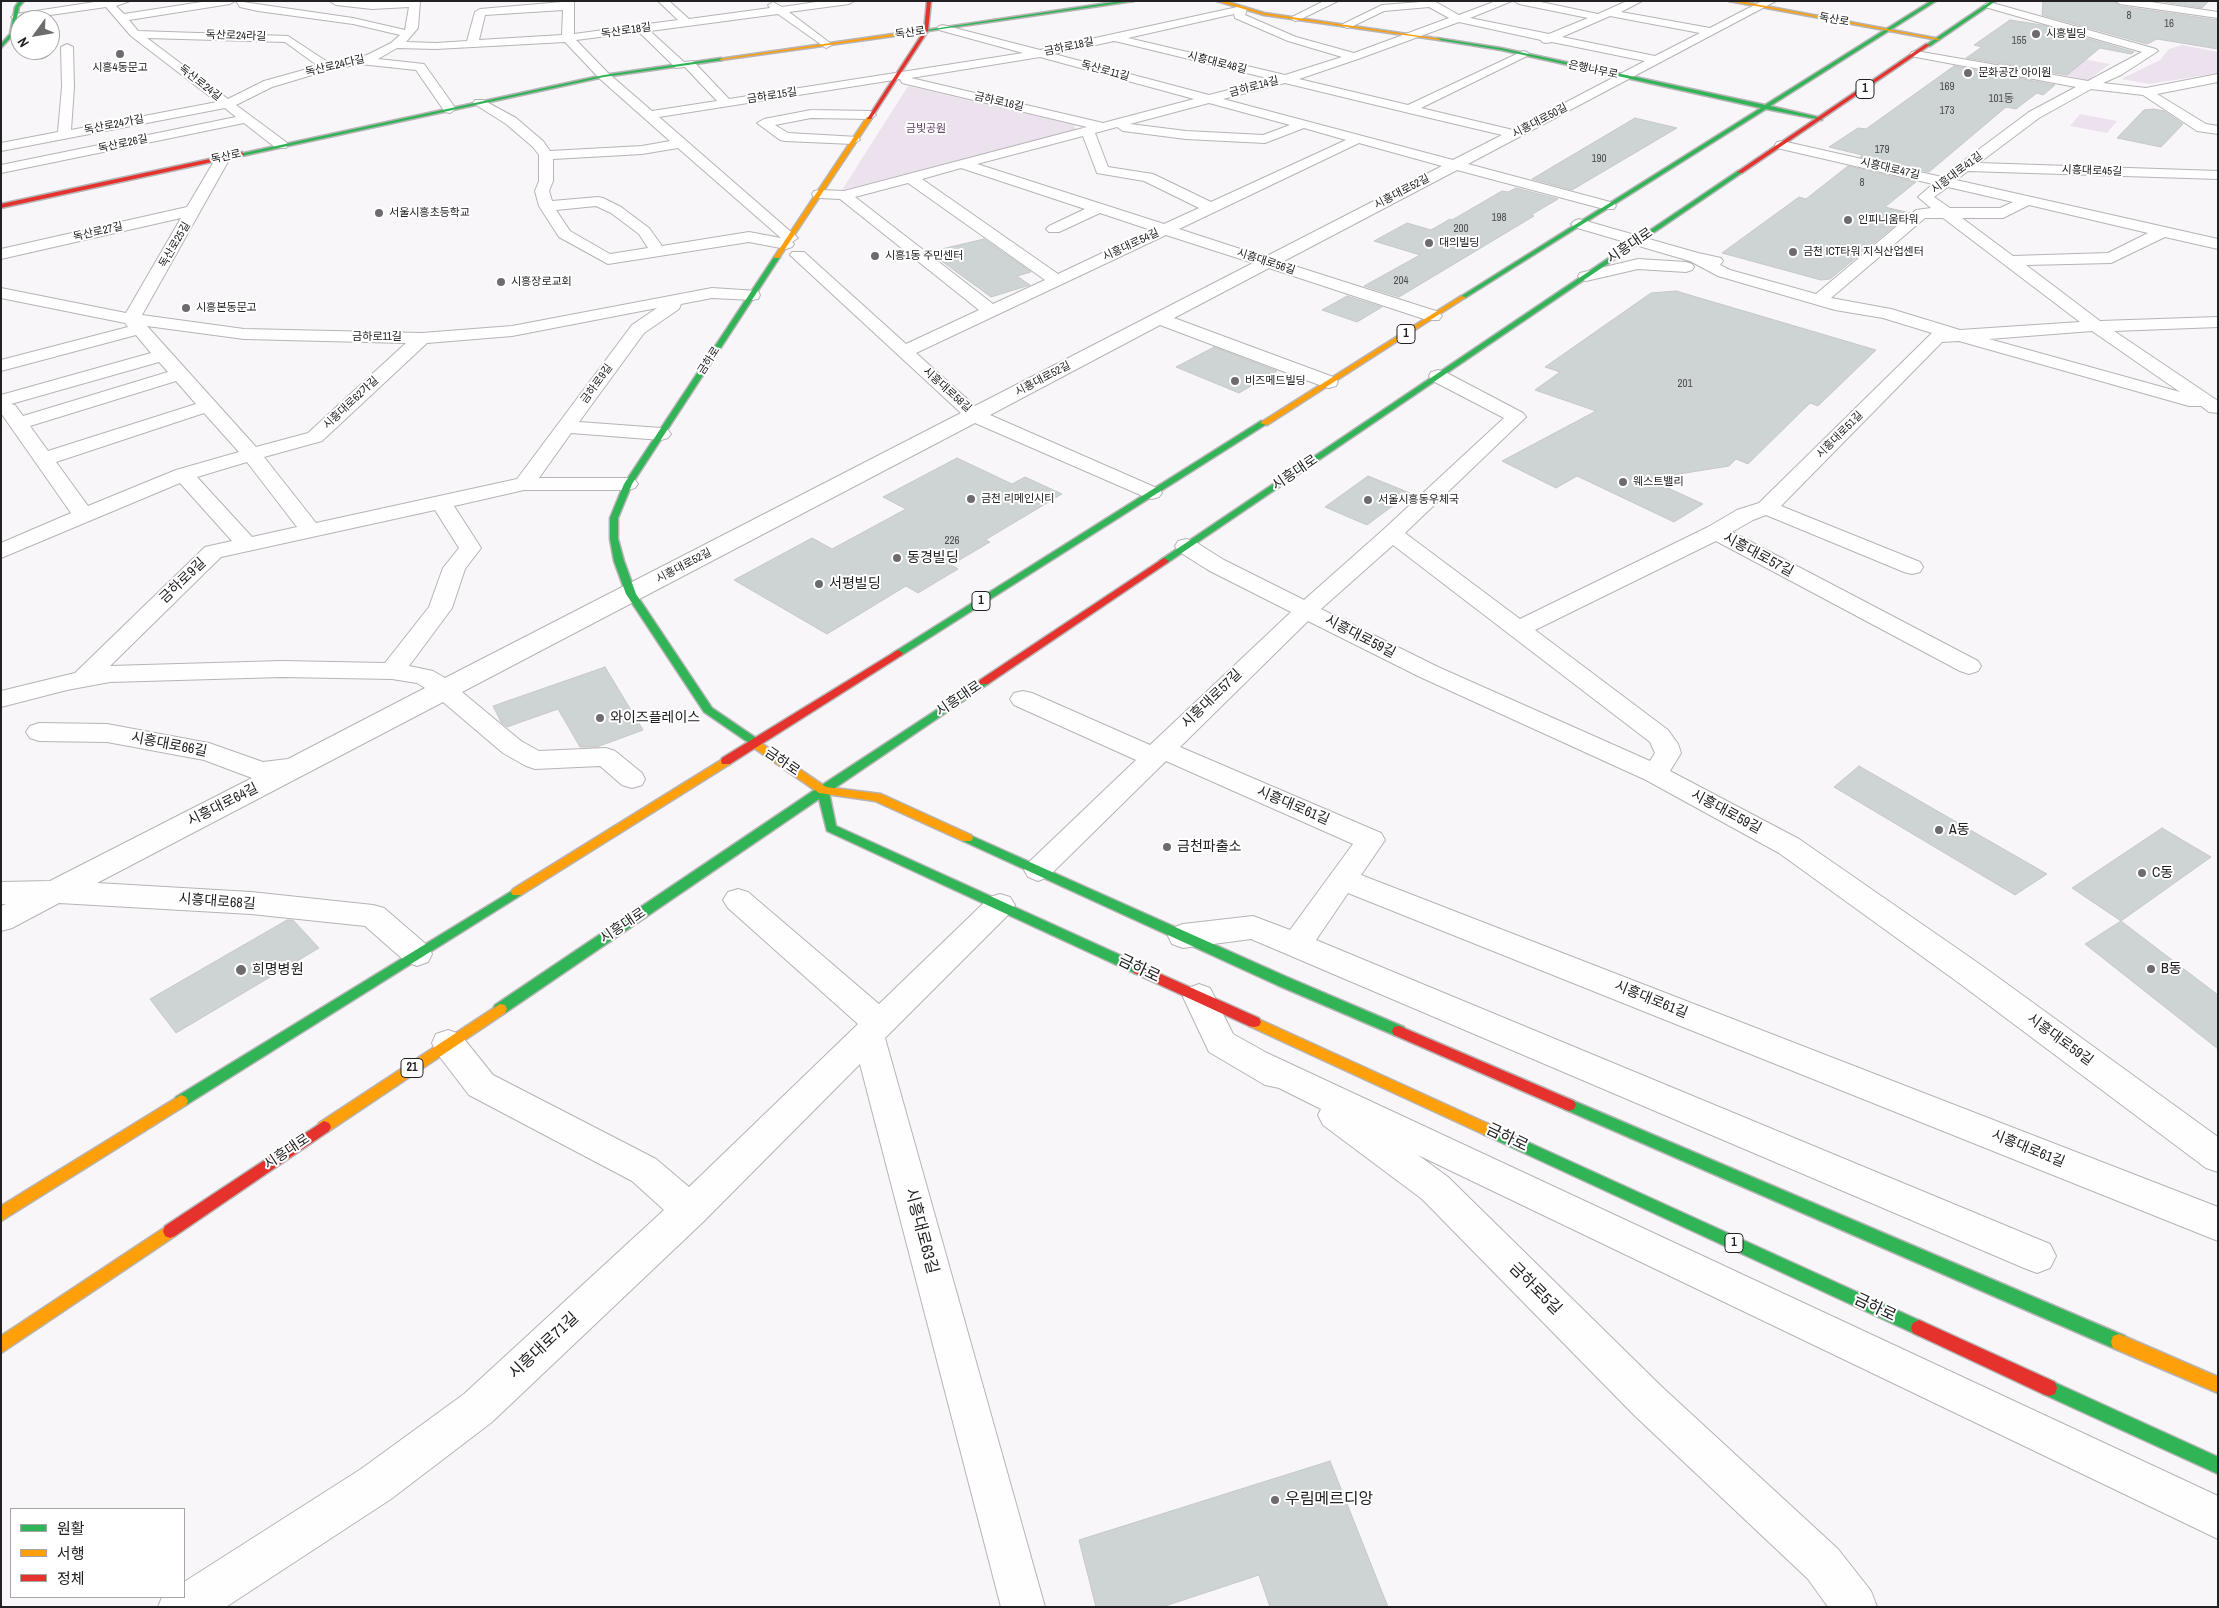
<!DOCTYPE html>
<meta charset="utf-8">
<style>
body{margin:0}
#map{position:relative;width:2219px;height:1608px;overflow:hidden;background:#f9f6f9;font-family:"Archivo Narrow","Noto Sans KR",sans-serif}
canvas{display:block}
.frame{position:absolute;inset:0;border:2px solid #222022;pointer-events:none}
.legend{position:absolute;left:10px;top:1508px;width:175px;height:90px;box-sizing:border-box;background:#fff;border:1px solid #a7a6a7;margin:0;padding:6px 9px;list-style:none;font-size:15px;color:#222022}
.legend li{display:flex;align-items:center;gap:10px;height:25px}
.legend b{width:25px;border:1px solid #a7a6a7}
.north{position:absolute;left:10px;top:10px;width:50px;height:50px;box-sizing:border-box;background:#fff;border:1px solid #a7a6a7;border-radius:50%;rotate:238deg;font-size:14px;font-weight:700;line-height:20px;text-align:center;color:#222022}
.north::after{content:'';display:block;margin:auto;width:18px;height:22px;background:#6d6b6d;clip-path:polygon(50% 0,100% 100%,50% 72%,0 100%)}
</style>
<div id="map">
<canvas width="2219" height="1608"></canvas>
<div class="frame"></div>
<ul class="legend">
<li><b style="height:6px;background:#30b455"></b>원활</li>
<li><b style="height:6px;background:#ff9f0a"></b>서행</li>
<li><b style="height:6px;background:#e5322d"></b>정체</li>
</ul>
<div class="north">N</div>
</div>
<script>
const ctx = document.querySelector('canvas').getContext('2d');
ctx.lineJoin = 'round';
function paint(path, color) { ctx.fillStyle = color; ctx.fill(path, 'evenodd'); }
const shape = rows => new Path2D(rows.map(r => 'M' + r).join(''));
function trace(path, color, width, dash) { ctx.strokeStyle = color; ctx.lineWidth = width; ctx.lineCap = dash ? 'butt' : 'round'; ctx.setLineDash(dash || []); ctx.stroke(path); }
function label(font, color, halo, rows, align = 'center') {
  ctx.font = font + ' "Archivo Narrow","Noto Sans KR",sans-serif'; ctx.lineWidth = 4; ctx.setLineDash([]); ctx.textBaseline = 'middle'; ctx.strokeStyle = halo; ctx.fillStyle = color; for (const [text, x, y, turn = 0] of rows) {
    ctx.save(); ctx.translate(x, y); ctx.rotate((+turn || 0) * Math.PI / 180); ctx.textAlign = isNaN(turn) ? turn : align; if (halo) ctx.strokeText(text, 0, 0); ctx.fillText(text, 0, 0); ctx.restore();
  }
}
const green = shape([
 [2182,45,2218,52,2218,73,2150,84,2121,79,2160,60,2169,49],
 [2060,55,2110,64,2088,80,2004,63],
 [908,86,1074,125,1076,130,842,190],
 [2080,114,2117,121,2107,133,2070,126]
]);
const building = shape([
 [2043,1,2113,1,2120,6,2218,20,2218,49,2157,39,2147,44,2042,15,2043,1],
 [2158,1,2209,1,2202,8,2158,1],
 [2010,20,2042,25,2134,52,2131,54,2100,48,2067,75,1966,58,1982,47,1974,45,2010,20],
 [1954,66,2055,85,2043,95,2037,93,2016,109,2006,107,1929,172,1860,157,1862,155,1829,147,1858,128,1866,129,1954,66],
 [2153,109,2164,111,2183,124,2161,147,2117,138,2144,110,2153,109],
 [1635,118,1677,128,1572,190,1532,179,1635,118],
 [1848,166,1916,182,1885,207,1910,213,1830,279,1821,280,1722,253,1799,197,1806,199,1848,166],
 [1516,188,1558,199,1531,215,1534,216,1399,297,1364,286,1420,255,1374,241,1407,223,1431,230,1450,219,1452,220,1502,191,1508,192,1516,188],
 [984,239,1031,272,1017,276,1030,285,991,297,929,252,984,239],
 [1676,291,1876,350,1818,406,1810,403,1748,464,1736,459,1729,466,1648,479,1703,504,1674,522,1577,476,1556,488,1502,461,1596,411,1535,390,1560,372,1545,367,1651,293,1676,291],
 [1347,296,1382,307,1357,322,1322,310,1347,296],
 [1214,347,1277,371,1239,393,1176,367,1214,347],
 [957,458,1012,484,1025,477,1062,494,985,540,990,542,951,565,958,569,918,593,906,586,827,634,734,580,812,538,832,549,906,509,883,497,957,458],
 [1368,476,1410,493,1367,525,1325,507,1368,476],
 [605,667,643,730,597,747,580,747,558,709,507,727,501,722,493,706,605,667],
 [1859,766,2047,874,2015,895,1834,787,1859,766],
 [2162,828,2211,857,2121,921,2072,888,2162,828],
 [287,920,293,920,319,948,176,1033,150,999,287,920],
 [2121,921,2218,995,2218,1049,2085,944,2121,921],
 [1330,1461,1388,1607,1270,1607,1259,1575,1162,1607,1096,1607,1079,1540,1330,1461]
]);
const street = shape([
 [101,1,130,1,116,6,124,14,208,1,235,1,230,4,129,20,138,31,288,36,329,63,367,55,391,43,400,35,353,24,258,11,240,7,236,1,353,18,405,30,409,7,372,9,336,5,331,2,420,1,418,28,406,42,436,43,467,41,475,12,480,9,574,1,574,34,678,20,658,1,669,1,689,19,770,8,768,5,773,2,782,7,823,1,854,1,849,4,789,12,830,43,832,45,826,48,778,14,650,31,684,62,693,61,729,99,1023,53,939,30,937,28,939,26,943,25,1040,50,1242,6,1247,9,1245,15,1296,37,1354,53,1449,18,1429,7,1384,11,1351,27,1347,28,1341,25,1382,5,1434,1,1459,15,1496,1,1512,1,1470,18,1549,34,1588,18,1519,4,1514,1,1536,1,1598,14,1627,1,1642,1,1621,12,1710,28,1762,1,1776,1,1468,164,1614,203,1616,206,1614,209,1604,209,1457,170,1282,262,1439,312,1442,316,1439,320,1427,320,1269,268,1174,318,1336,378,1338,382,1336,386,1329,388,1322,386,1160,325,990,415,1159,489,1162,493,1159,497,1152,499,1145,497,975,423,462,692,521,741,539,751,606,748,615,751,642,773,645,779,642,785,632,788,622,785,600,766,535,769,526,766,503,753,443,702,97,883,251,892,373,905,384,908,428,946,432,954,428,962,417,966,406,962,365,926,251,914,59,903,12,928,1,931,1,906,6,904,1,904,1,882,50,881,252,778,204,760,107,742,39,741,30,738,26,732,30,726,39,723,107,724,209,743,263,762,288,759,425,688,417,683,392,679,282,677,110,682,67,690,1,707,1,691,75,673,205,547,232,541,180,483,1,558,1,543,71,513,1,413,1,395,151,353,136,335,1,371,1,360,128,327,125,323,1,298,1,288,126,313,181,218,1,259,1,249,187,207,216,158,223,154,230,158,142,315,244,329,422,333,512,326,712,288,758,291,760,295,758,299,752,300,712,298,681,304,679,309,644,333,579,422,661,428,668,430,671,434,668,438,661,440,571,433,539,478,628,478,635,480,638,484,635,488,628,490,524,490,454,506,481,548,465,569,452,608,409,666,433,671,445,678,961,413,790,255,792,252,804,252,906,344,979,310,840,199,819,198,814,197,812,194,814,191,819,190,844,191,1087,127,902,83,900,79,659,117,798,238,792,242,794,244,792,247,786,249,749,242,608,264,559,237,539,206,535,191,539,181,539,155,533,147,506,124,473,103,475,100,483,100,516,118,543,141,550,151,642,146,670,141,600,79,565,42,436,49,397,48,378,59,424,64,456,109,450,113,445,112,416,70,360,64,329,70,272,87,236,105,286,142,288,145,286,148,276,148,244,123,1,173,1,165,236,117,225,108,1,151,1,143,58,132,62,87,61,47,67,44,73,47,74,87,71,130,217,102,131,36,106,7,16,20,11,17,16,14,101,1],
 [563,10,562,35,479,40,485,15,563,10],
 [1234,14,1235,18,1288,41,1342,57,1285,75,1128,38,1234,14],
 [1610,16,1700,33,1655,56,1562,37,1610,16],
 [1459,22,1541,40,1542,42,1546,43,1552,42,1645,61,1513,130,1421,108,1527,56,1529,54,1527,52,1523,51,1408,105,1299,79,1358,59,1459,22],
 [639,32,676,68,685,67,717,101,652,111,608,73,576,40,639,32],
 [147,38,285,42,318,66,264,81,228,99,147,38],
 [1114,41,1119,42,1271,79,1209,95,1054,54,1114,41],
 [1040,57,1194,99,1103,123,911,78,1040,57],
 [1285,83,1409,113,1502,135,1453,160,1223,99,1285,83],
 [1209,103,1290,125,1263,135,1186,131,1130,124,1209,103],
 [1117,127,1123,131,1186,139,1265,143,1304,128,1346,140,1211,202,1153,174,1108,167,1095,133,1117,127],
 [1083,136,1097,173,1144,181,1199,208,1164,224,977,164,1083,136],
 [1359,143,1442,166,1265,257,1179,229,1359,143],
 [678,148,781,238,749,232,662,246,649,228,621,207,603,198,598,197,552,201,549,191,553,181,553,159,642,154,678,148],
 [961,168,1085,209,1049,226,1046,229,1049,232,1059,232,1100,213,1151,230,1058,274,922,179,961,168],
 [908,183,1045,280,993,304,855,197,908,183],
 [596,206,611,213,639,234,648,248,610,254,570,231,556,210,596,206],
 [1166,235,1253,263,975,406,916,353,1166,235],
 [657,308,632,325,517,479,316,523,264,457,322,441,427,343,512,336,657,308],
 [147,326,244,339,406,343,308,433,256,447,147,326],
 [159,362,168,372,23,416,15,405,11,404,159,362],
 [176,381,196,404,48,451,30,426,176,381],
 [204,413,239,452,176,470,88,506,56,462,204,413],
 [247,462,297,527,252,537,197,477,247,462],
 [435,510,459,548,443,568,429,607,385,663,282,661,110,666,221,557,435,510],
 [1324,1,1338,1,1299,20,1295,21,1290,18,1324,1],
 [2115,1,2144,1,2218,12,2218,18,2120,4,2115,1],
 [1989,2,2156,49,2158,51,2121,75,2103,83,2146,88,2218,74,2218,82,2157,94,2206,124,2218,126,2218,134,2197,131,2143,95,2091,89,2039,118,1979,163,2218,171,2218,179,1968,171,1956,180,2218,239,2218,249,2165,237,2111,263,2026,265,2100,321,2218,317,2218,327,2114,331,2218,401,2218,413,2209,412,2201,406,2189,406,1959,341,1942,342,1781,506,1920,562,1923,567,1920,572,1912,574,1904,572,1766,515,1753,520,1732,532,1978,661,1981,666,1978,671,1969,674,1960,671,1716,541,1535,630,1668,730,1678,744,1681,753,1670,771,1799,839,1981,965,2218,1137,2218,1172,2206,1168,1959,983,1779,853,1646,780,1420,677,1308,621,1180,747,1381,833,1385,840,1361,875,2218,1207,2218,1241,1348,893,1316,940,2050,1244,2056,1256,2050,1268,2037,1273,2024,1268,1251,939,1183,948,1172,944,1168,936,1172,928,1183,924,1253,916,1290,930,1353,844,1166,761,1048,877,1038,881,1028,877,1024,870,1028,863,1136,760,1014,705,1010,699,1014,693,1023,691,1032,693,1150,745,1291,612,1208,570,1178,551,1175,546,1178,541,1186,539,1194,541,1224,560,1304,600,1384,529,1504,418,1431,380,1429,376,1431,372,1438,370,1445,372,1523,413,1526,417,1405,533,1520,619,1708,527,1737,510,1759,503,1932,333,1883,318,1835,310,1718,276,1690,261,1574,227,1571,224,1574,221,1579,219,1698,253,1721,258,1723,261,1720,265,1730,270,1816,294,1916,210,1931,208,1918,197,1933,184,1777,148,1775,145,1777,142,1782,141,1942,177,2029,112,2076,87,1916,57,1912,56,1910,54,1912,52,1916,51,2088,81,2142,52,1985,7,1984,5,1989,2],
 [1948,187,2013,202,2000,208,1950,208,1934,197,1948,187],
 [2029,205,2148,233,2108,253,2013,256,1962,218,2003,218,2029,205],
 [1925,218,1943,218,2080,322,1960,330,1891,309,1831,298,1925,218],
 [2092,331,2180,392,1989,339,2092,331],
 [1393,545,1650,742,1655,753,1650,761,1438,667,1321,609,1393,545],
 [811,110,870,111,876,115,870,119,811,118,775,125,788,133,858,137,860,140,853,144,785,141,780,140,757,123,764,119,811,110],
 [1638,259,1686,262,1692,264,1694,267,1692,270,1686,272,1638,269,1586,281,1580,279,1578,276,1580,273,1638,259],
 [738,889,748,892,879,1004,990,897,1000,894,1010,897,1015,905,1010,913,885,1038,1045,1607,1001,1607,860,1064,703,1222,492,1422,391,1499,226,1607,158,1607,162,1597,184,1597,184,1582,361,1469,464,1394,664,1210,632,1181,469,1095,436,1052,432,1043,436,1034,448,1030,460,1034,493,1075,656,1159,689,1187,858,1024,728,908,723,900,728,892,738,889],
 [1199,984,1210,988,1233,1034,1267,1053,2218,1496,2218,1539,1418,1155,1448,1177,1662,1387,1838,1549,1871,1591,1877,1607,1828,1607,1808,1579,1634,1415,1422,1199,1323,1125,1318,1115,1321,1109,1279,1088,1265,1085,1209,1052,1183,997,1188,988,1199,984]
]);
const fast = shape([
 [19,1,24,1,19,7,14,34,1,48,1,44,10,34,15,7,19,1],
 [1121,1,1134,1,921,32,919,31,1121,1],
 [1931,1,1936,1,1770,106,1822,118,1822,120,1766,109,1465,298,1460,297,1761,108,1501,50,1439,40,1437,38,1501,48,1765,105,1931,1],
 [1991,1,1996,1,1930,46,1926,45,1991,1],
 [721,58,723,60,604,77,242,156,239,154,604,75,721,58],
 [1738,171,1743,172,1167,563,1164,564,1159,561,1738,171],
 [777,255,780,257,632,484,618,518,618,539,624,561,636,594,712,708,759,740,760,743,759,746,755,747,704,712,626,594,614,561,610,539,610,518,624,484,774,257,777,255],
 [1261,421,1268,423,902,655,898,656,893,653,1261,421],
 [984,679,988,680,989,682,988,684,829,792,836,826,1142,965,1144,969,1142,973,1138,974,1134,973,827,831,819,799,505,1013,500,1014,495,1013,493,1009,495,1005,819,787,984,679],
 [967,834,1287,977,1404,1027,1406,1031,1404,1035,1399,1036,1394,1035,1277,985,963,841,961,838,963,835,967,834],
 [517,888,521,889,523,892,521,895,186,1105,181,1107,176,1105,174,1101,176,1097,517,888],
 [1569,1099,2125,1336,2127,1342,2125,1348,2119,1350,2113,1348,1564,1109,1562,1105,1564,1101,1569,1099],
 [1488,1124,1925,1323,1927,1328,1925,1333,1919,1336,1913,1333,1483,1134,1481,1130,1483,1126,1488,1124],
 [2049,1380,2218,1457,2218,1474,2043,1394,2041,1388,2043,1382,2049,1380]
]);
const slow = shape([
 [1217,1,1225,1,1264,13,1441,39,1439,40,1264,15,1217,1],
 [1729,1,1739,1,1940,39,1938,40,1729,1],
 [921,30,923,32,721,60,719,59,921,30],
 [867,117,872,118,779,258,775,258,774,257,867,117],
 [1461,296,1466,297,1267,425,1260,423,1461,296],
 [755,739,826,787,881,794,971,835,973,838,971,841,963,841,875,801,819,793,751,746,750,743,751,740,755,739],
 [726,757,731,761,730,764,521,895,513,895,511,892,513,889,726,757],
 [500,1004,505,1005,507,1009,505,1013,329,1131,324,1133,319,1131,317,1127,319,1123,500,1004],
 [1254,1017,1493,1126,1495,1130,1493,1134,1488,1136,1483,1134,1249,1026,1247,1022,1249,1018,1254,1017],
 [181,1095,186,1097,188,1101,186,1105,1,1221,1,1206,181,1095],
 [170,1224,175,1226,177,1231,175,1236,1,1353,1,1336,170,1224],
 [2119,1334,2218,1377,2218,1393,2113,1348,2111,1342,2113,1336,2119,1334]
]);
const jam = shape([
 [927,1,931,1,928,31,871,119,867,119,924,31,927,1],
 [1926,44,1930,45,1742,173,1737,172,1926,44],
 [242,152,244,155,1,208,1,204,242,152],
 [1164,558,1169,561,1167,563,988,684,980,684,979,682,980,680,1164,558],
 [898,650,903,653,902,655,730,764,722,764,721,761,722,758,898,650],
 [1138,964,1259,1018,1261,1022,1259,1026,1254,1027,1249,1026,1134,973,1132,969,1134,965,1138,964],
 [1399,1026,1574,1101,1576,1105,1574,1109,1569,1111,1564,1109,1394,1035,1392,1031,1394,1027,1399,1026],
 [324,1121,329,1123,331,1127,329,1131,175,1236,170,1238,165,1236,163,1231,165,1226,324,1121],
 [1919,1320,2055,1382,2057,1388,2055,1394,2049,1396,2043,1394,1913,1333,1911,1328,1913,1323,1919,1320]
]);
const markers = [
 [2036,34,5,"#6d6b6d"],
 [120,54,5,"#6d6b6d"],
 [1968,73,5,"#6d6b6d"],
 [379,213,5,"#6d6b6d"],
 [1848,220,5,"#6d6b6d"],
 [1429,243,5,"#6d6b6d"],
 [1793,252,5,"#6d6b6d"],
 [875,256,5,"#6d6b6d"],
 [501,282,5,"#6d6b6d"],
 [186,308,5,"#6d6b6d"],
 [1235,381,5,"#6d6b6d"],
 [1623,482,5,"#6d6b6d"],
 [971,499,5,"#6d6b6d"],
 [1368,500,5,"#6d6b6d"],
 [897,558,5,"#6d6b6d"],
 [819,584,5,"#6d6b6d"],
 [600,718,5,"#6d6b6d"],
 [1939,830,5,"#6d6b6d"],
 [1167,847,5,"#6d6b6d"],
 [2142,873,5,"#6d6b6d"],
 [2151,969,5,"#6d6b6d"],
 [241,970,6,"#6d6b6d"],
 [1275,1500,5,"#6d6b6d"]
];
const numberNames = [
 ["8",2129,16],
 ["16",2169,24],
 ["155",2019,41],
 ["169",1947,87],
 ["101동",2001,99],
 ["173",1947,111],
 ["179",1882,150],
 ["190",1599,159],
 ["8",1862,183],
 ["198",1499,218],
 ["200",1461,229],
 ["204",1401,281],
 ["201",1685,384],
 ["226",952,541]
];
const farStreetnames = [
 ["독산로",1834,20,10],
 ["독산로18길",626,31,-8],
 ["독산로",910,33,-8],
 ["독산로24라길",236,36,2],
 ["금하로18길",1069,47,-12],
 ["시흥대로48길",1217,63,14],
 ["독산로24다길",335,66,-13],
 ["은행나무로",1593,70,12],
 ["독산로11길",1105,71,15],
 ["독산로24길",200,83,38],
 ["금하로14길",1254,87,-15],
 ["금하로15길",772,96,-9],
 ["금하로16길",999,102,13],
 ["시흥대로50길",1540,121,-28],
 ["독산로24가길",114,125,-11],
 ["독산로26길",123,144,-12],
 ["독산로",226,157,-12],
 ["시흥대로47길",1890,169,13],
 ["시흥대로45길",2092,171,2],
 ["시흥대로41길",1957,173,-37],
 ["시흥대로52길",1402,192,-28],
 ["독산로27길",98,232,-13],
 ["독산로25길",175,245,-60],
 ["시흥대로54길",1131,245,-25],
 ["시흥대로56길",1266,262,18],
 ["금하로11길",377,337],
 ["금하로",709,361,-57],
 ["시흥대로52길",1043,379,-28],
 ["금하로9길",597,384,-54],
 ["시흥대로58길",947,390,42],
 ["시흥대로62가길",351,403,-43],
 ["시흥대로51길",1840,435,-45],
 ["시흥대로52길",684,566,-28]
];
const farPoinames = [
 ["시흥빌딩",2046,34],
 ["시흥4동문고",120,68,"center"],
 ["문화공간 아이원",1978,73],
 ["서울시흥초등학교",389,213],
 ["인피니움타워",1858,220],
 ["대의빌딩",1439,243],
 ["금천 ICT타워 지식산업센터",1803,252],
 ["시흥1동 주민센터",885,256],
 ["시흥장로교회",511,282],
 ["시흥본동문고",196,308],
 ["비즈메드빌딩",1245,381],
 ["웨스트밸리",1633,482],
 ["금천 리메인시티",981,499],
 ["서울시흥동우체국",1378,500]
];
const farParknames = [
 ["금빛공원",926,129]
];
const shields = [
 [1865,89,18],
 [1406,334,18],
 [981,601,18],
 [412,1068,22],
 [1734,1243,18]
];
const shieldNames = [
 ["1",1865,89],
 ["1",1406,334],
 ["1",981,601],
 ["21",412,1068],
 ["1",1734,1243]
];
const streetNames = [
 ["시흥대로",1630,246,-34],
 ["시흥대로",1295,473,-34],
 ["시흥대로57길",1758,555,28],
 ["금하로9길",183,581,-44],
 ["시흥대로59길",1360,637,27],
 ["시흥대로",959,699,-34],
 ["시흥대로57길",1212,699,-44],
 ["시흥대로66길",169,745,11],
 ["금하로",782,762,34],
 ["시흥대로64길",223,805,-27],
 ["시흥대로61길",1293,806,23],
 ["시흥대로59길",1726,812,28],
 ["시흥대로68길",217,902,4],
 ["시흥대로",623,926,-34],
 ["시흥대로61길",1651,1000,22],
 ["시흥대로59길",2060,1040,36],
 ["시흥대로61길",2028,1149,22],
 ["시흥대로",287,1152,-34]
];
const poiNames = [
 ["동경빌딩",907,558],
 ["서평빌딩",829,584],
 ["와이즈플레이스",610,718],
 ["A동",1949,830],
 ["금천파출소",1177,847],
 ["C동",2152,873],
 ["B동",2161,969],
 ["희명병원",252,970]
];
const nearStreetnames = [
 ["금하로",1139,969,25],
 ["금하로",1507,1138,25],
 ["시흥대로63길",921,1231,75],
 ["금하로5길",1535,1289,45],
 ["금하로",1875,1308,25],
 ["시흥대로71길",544,1346,-43]
];
const nearPoinames = [
 ["우림메르디앙",1285,1500]
];
paint(green, '#ece2ed');
paint(building, '#ced4d4');
trace(building, '#c7c7c8', 1);
trace(street, '#b6b4b6', 2);
trace(fast, '#b6b4b6', 3);
trace(slow, '#b6b4b6', 3);
trace(jam, '#b6b4b6', 3);
paint(street, '#fefefe');
paint(fast, '#30b455');
paint(slow, '#ff9f0a');
paint(jam, '#e5322d');
for (const [x, y, r, color] of markers) { const dot = new Path2D(); dot.arc(x, y, r, 0, 2 * Math.PI); ctx.fillStyle = color; ctx.fill(dot); trace(dot, '#fff', 2); }
label('11px', '#4d4d4e', null, numberNames);
label('11px', '#222022', '#fff', farStreetnames);
label('11px', '#222022', '#fff', farPoinames, 'left');
label('11px', '#624265', '#fff', farParknames);
for (const [x, y, w] of shields) { const box = new Path2D(); box.roundRect(x - w / 2, y - 9.5, w, 19, 4); ctx.fillStyle = '#fff'; ctx.fill(box); trace(box, '#222022', 1); }
label('bold 12px', '#222022', null, shieldNames);
label('14px', '#222022', '#fff', streetNames);
label('14px', '#222022', '#fff', poiNames, 'left');
label('16px', '#222022', '#fff', nearStreetnames);
label('16px', '#222022', '#fff', nearPoinames, 'left');
</script>
